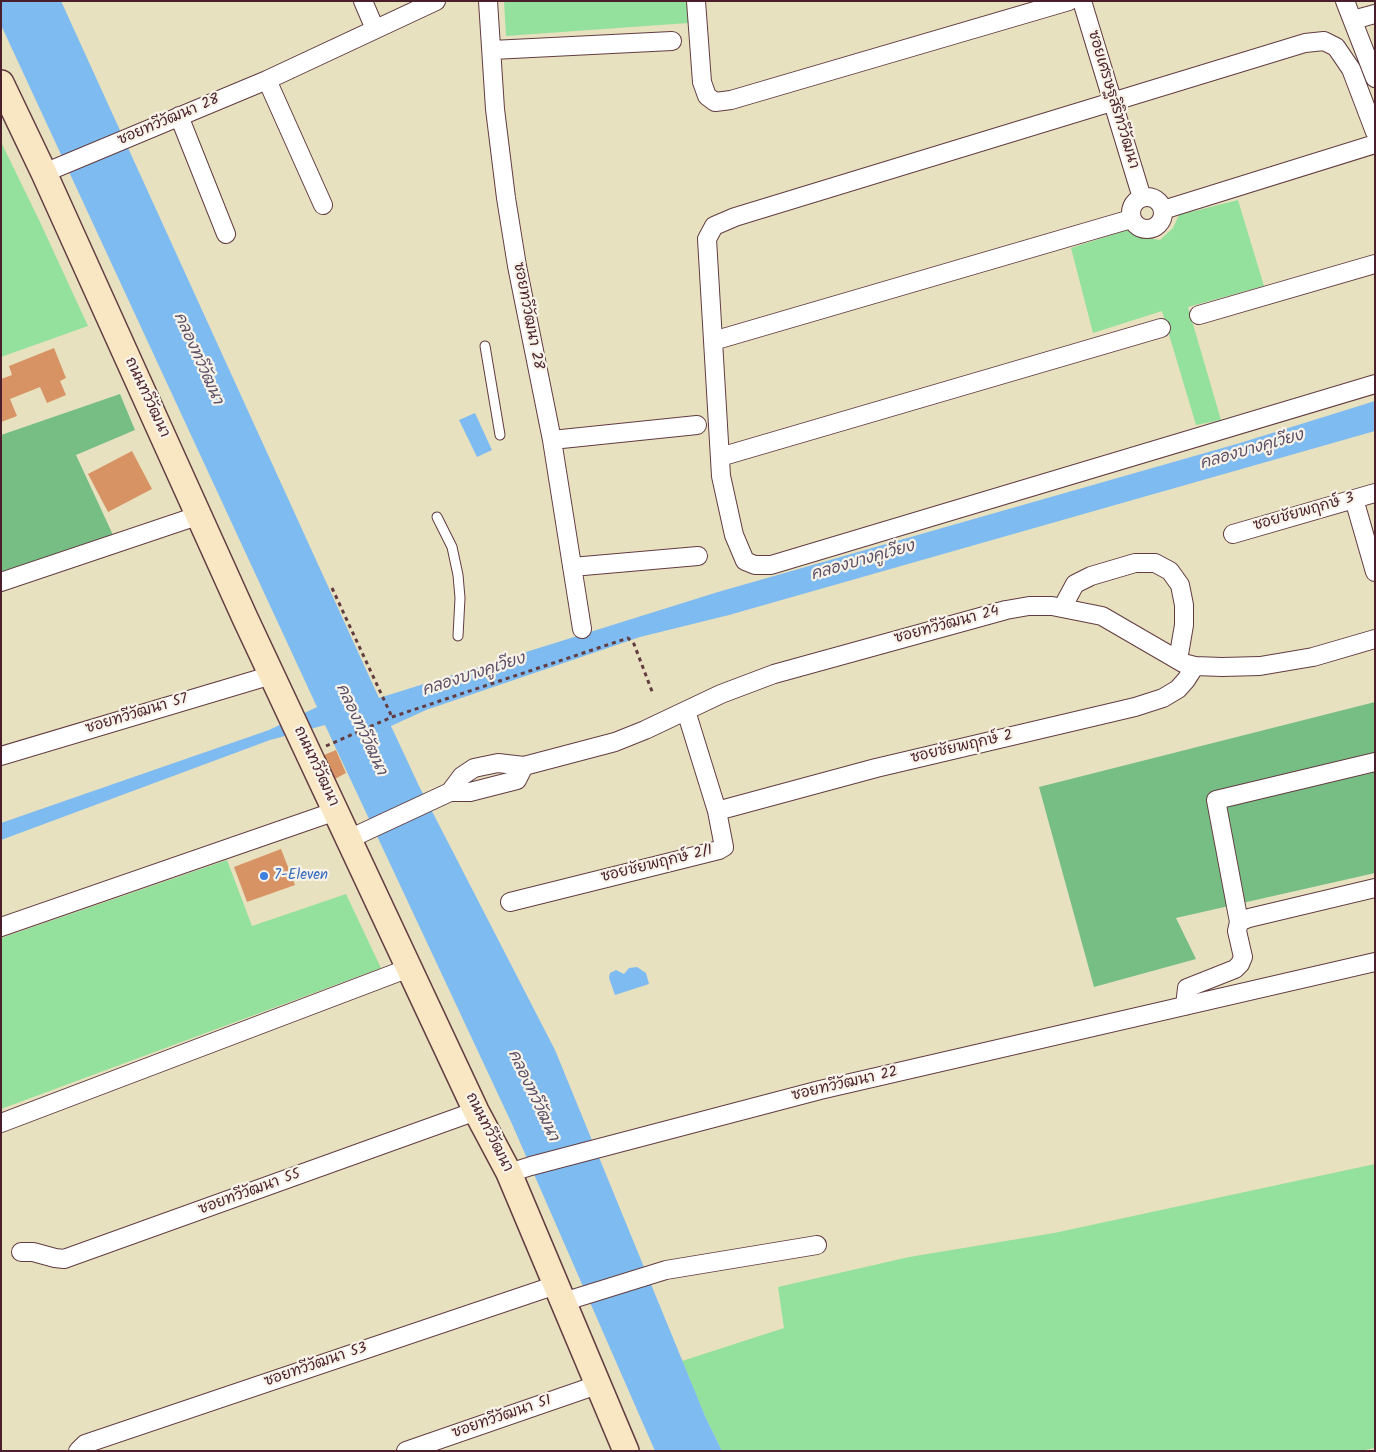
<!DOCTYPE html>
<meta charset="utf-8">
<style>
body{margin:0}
#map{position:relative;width:1376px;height:1452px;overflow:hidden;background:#e8e1bf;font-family:Kalam,sans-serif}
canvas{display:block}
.frame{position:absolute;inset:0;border:2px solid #4a1f2b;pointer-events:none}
</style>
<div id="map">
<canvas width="1376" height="1452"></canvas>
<div class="frame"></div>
</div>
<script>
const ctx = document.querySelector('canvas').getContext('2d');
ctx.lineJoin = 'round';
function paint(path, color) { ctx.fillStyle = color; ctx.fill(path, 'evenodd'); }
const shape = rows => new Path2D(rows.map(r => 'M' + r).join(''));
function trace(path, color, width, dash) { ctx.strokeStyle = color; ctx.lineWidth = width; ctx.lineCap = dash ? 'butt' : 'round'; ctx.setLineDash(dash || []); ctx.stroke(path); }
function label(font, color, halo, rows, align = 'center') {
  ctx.font = font + ' Kalam,"Playpen Sans Thai",sans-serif'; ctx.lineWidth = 4.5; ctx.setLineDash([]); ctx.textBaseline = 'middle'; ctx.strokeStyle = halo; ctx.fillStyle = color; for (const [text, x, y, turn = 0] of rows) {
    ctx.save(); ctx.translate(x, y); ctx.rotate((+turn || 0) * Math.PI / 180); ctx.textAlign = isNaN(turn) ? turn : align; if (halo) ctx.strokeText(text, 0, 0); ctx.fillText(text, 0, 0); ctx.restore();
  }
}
const green = shape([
 [504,1,687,1,688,23,506,36],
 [1,142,40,222,88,326,1,357],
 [1238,200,1264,286,1188,307,1221,420,1196,425,1162,311,1093,333,1071,248,1127,230,1140,237,1160,240,1173,228,1179,215],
 [227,860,252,926,346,894,381,968,1,1109,1,938],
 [1375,1164,1375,1448,1359,1451,722,1451,705,1416,682,1361,784,1328,778,1287,909,1257,1054,1233]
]);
const forest = shape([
 [120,394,135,430,76,455,113,535,1,572,1,435],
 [1375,702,1375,873,1176,918,1196,959,1094,987,1039,787]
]);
const water = shape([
 [1,1,61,1,379,698,718,592,1240,443,1375,401,1375,431,729,615,640,637,426,710,391,726,419,786,555,1050,705,1416,722,1451,655,1451,512,1124,325,725,270,740,1,840,1,823,269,730,317,707,1,25],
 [475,413,492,450,477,457,459,420],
 [637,967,646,973,649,984,615,995,609,978,610,973,616,970,624,974,629,968]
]);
const building = shape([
 [54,348,66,378,60,381,66,395,47,403,40,387,10,399,17,416,1,422,1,379,12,375,9,366],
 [132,451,152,489,108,512,88,474],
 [336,750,346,773,335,779,324,755],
 [281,849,295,885,247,902,234,867]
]);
const path = shape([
 [332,588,392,717],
 [326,746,392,717,628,638,634,644,653,694]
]);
const service = shape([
 [485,346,500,435],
 [437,517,452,547,458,575,460,598,458,636]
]);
const minor = shape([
 [363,1,375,29],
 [488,1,495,109,506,198,517,266,552,440,582,629],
 [696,1,702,82,707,96,715,102,731,100,1069,1],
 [1082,1,1142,198],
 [1345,1,1375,78],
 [1353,20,1375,14],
 [492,50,672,41],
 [267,80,323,205],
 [179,116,226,234],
 [1375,132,1351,69,1336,47,1324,41,1305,43,735,217,714,226,707,239,721,476,734,535,745,561,755,565,771,565,1375,384],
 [44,173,267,80,436,1],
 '1131 213a16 16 0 1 1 32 0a16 16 0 1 1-32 0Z',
 [1163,210,1375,144],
 [1199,315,1375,264],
 [713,341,1131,219],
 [552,440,697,425],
 [720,457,1161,328],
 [1354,499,1375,572],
 [1233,534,1375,493],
 [572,567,698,556],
 [1,582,200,515],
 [1062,608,1075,584,1091,576,1135,563,1155,563,1170,571,1180,585,1184,605,1184,625,1178,660],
 [1,756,272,675],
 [450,792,462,776,474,768,498,763,524,766,615,742,645,730,721,694,774,674,1006,610,1029,606,1052,606,1102,616,1183,663,1195,666,1222,667,1260,666,1313,657,1375,639],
 [717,811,876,768,1135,707,1163,698,1178,689,1186,680,1195,666],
 [349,839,450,792,470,792,517,780,524,766],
 [510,902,719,850,724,847,717,811,686,711],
 [1239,922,1249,918,1375,888],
 [1,927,336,811],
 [1185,1006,1187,988,1235,969,1240,964,1243,957,1237,931,1239,922,1216,800,1375,762],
 [1,1123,409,968],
 [509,1173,531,1166,820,1090,1375,962],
 [21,1252,33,1252,55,1258,64,1259,476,1111],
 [563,1302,666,1270,817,1245],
 [78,1451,85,1444,556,1285],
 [406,1451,597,1385]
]);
const secondary = shape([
 [1,83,44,173,245,618,476,1111,509,1173,626,1451]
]);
const markers = [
 [264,876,5,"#3f7fe0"]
];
const streetNames = [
 ["ซอยเศรษฐสิริทวีวัฒนา",1112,100,73],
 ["ซอยทวีวัฒนา 28",169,121,-23],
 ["ซอยทวีวัฒนา 28",527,316,79],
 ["ถนนทวีวัฒนา",146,398,65],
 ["ซอยชัยพฤกษ์ 3",1304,513,-16],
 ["ซอยทวีวัฒนา 24",947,626,-15],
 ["ซอยทวีวัฒนา 57",137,715,-17],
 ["ซอยชัยพฤกษ์ 2",962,748,-13],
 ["ถนนทวีวัฒนา",315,767,65],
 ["ซอยชัยพฤกษ์ 2/1",657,865,-14],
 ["ซอยทวีวัฒนา 22",845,1085,-13],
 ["ถนนทวีวัฒนา",488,1133,63],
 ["ซอยทวีวัฒนา 55",250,1193,-20],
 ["ซอยทวีวัฒนา 53",316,1366,-19],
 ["ซอยทวีวัฒนา 51",502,1418,-19]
];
const shopNames = [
 ["7-Eleven",274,876]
];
const waterNames = [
 ["คลองทวีวัฒนา",197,359,66],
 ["คลองบางคูเวียง",1252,451,-16],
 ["คลองบางคูเวียง",863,562,-16],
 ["คลองบางคูเวียง",474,676,-18],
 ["คลองทวีวัฒนา",360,730,65],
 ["คลองทวีวัฒนา",532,1096,65]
];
paint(green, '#94e09d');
paint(forest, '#77be84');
paint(water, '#7ebbf1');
paint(building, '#d89365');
trace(service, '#623c41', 11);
trace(minor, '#623c41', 20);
trace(secondary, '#623c41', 28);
trace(path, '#623c41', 3, [4, 4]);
trace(service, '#fff', 9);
trace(minor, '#fff', 18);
trace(secondary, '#f9e7c3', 25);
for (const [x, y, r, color] of markers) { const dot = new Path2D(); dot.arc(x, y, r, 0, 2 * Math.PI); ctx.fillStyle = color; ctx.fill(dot); trace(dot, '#f7f3e8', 2); }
label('15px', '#4a1f2b', '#f7f3e8', streetNames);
label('15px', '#366cbe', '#f7f3e8', shopNames, 'left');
label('italic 16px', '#5a4e66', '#f7f3e8', waterNames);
</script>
